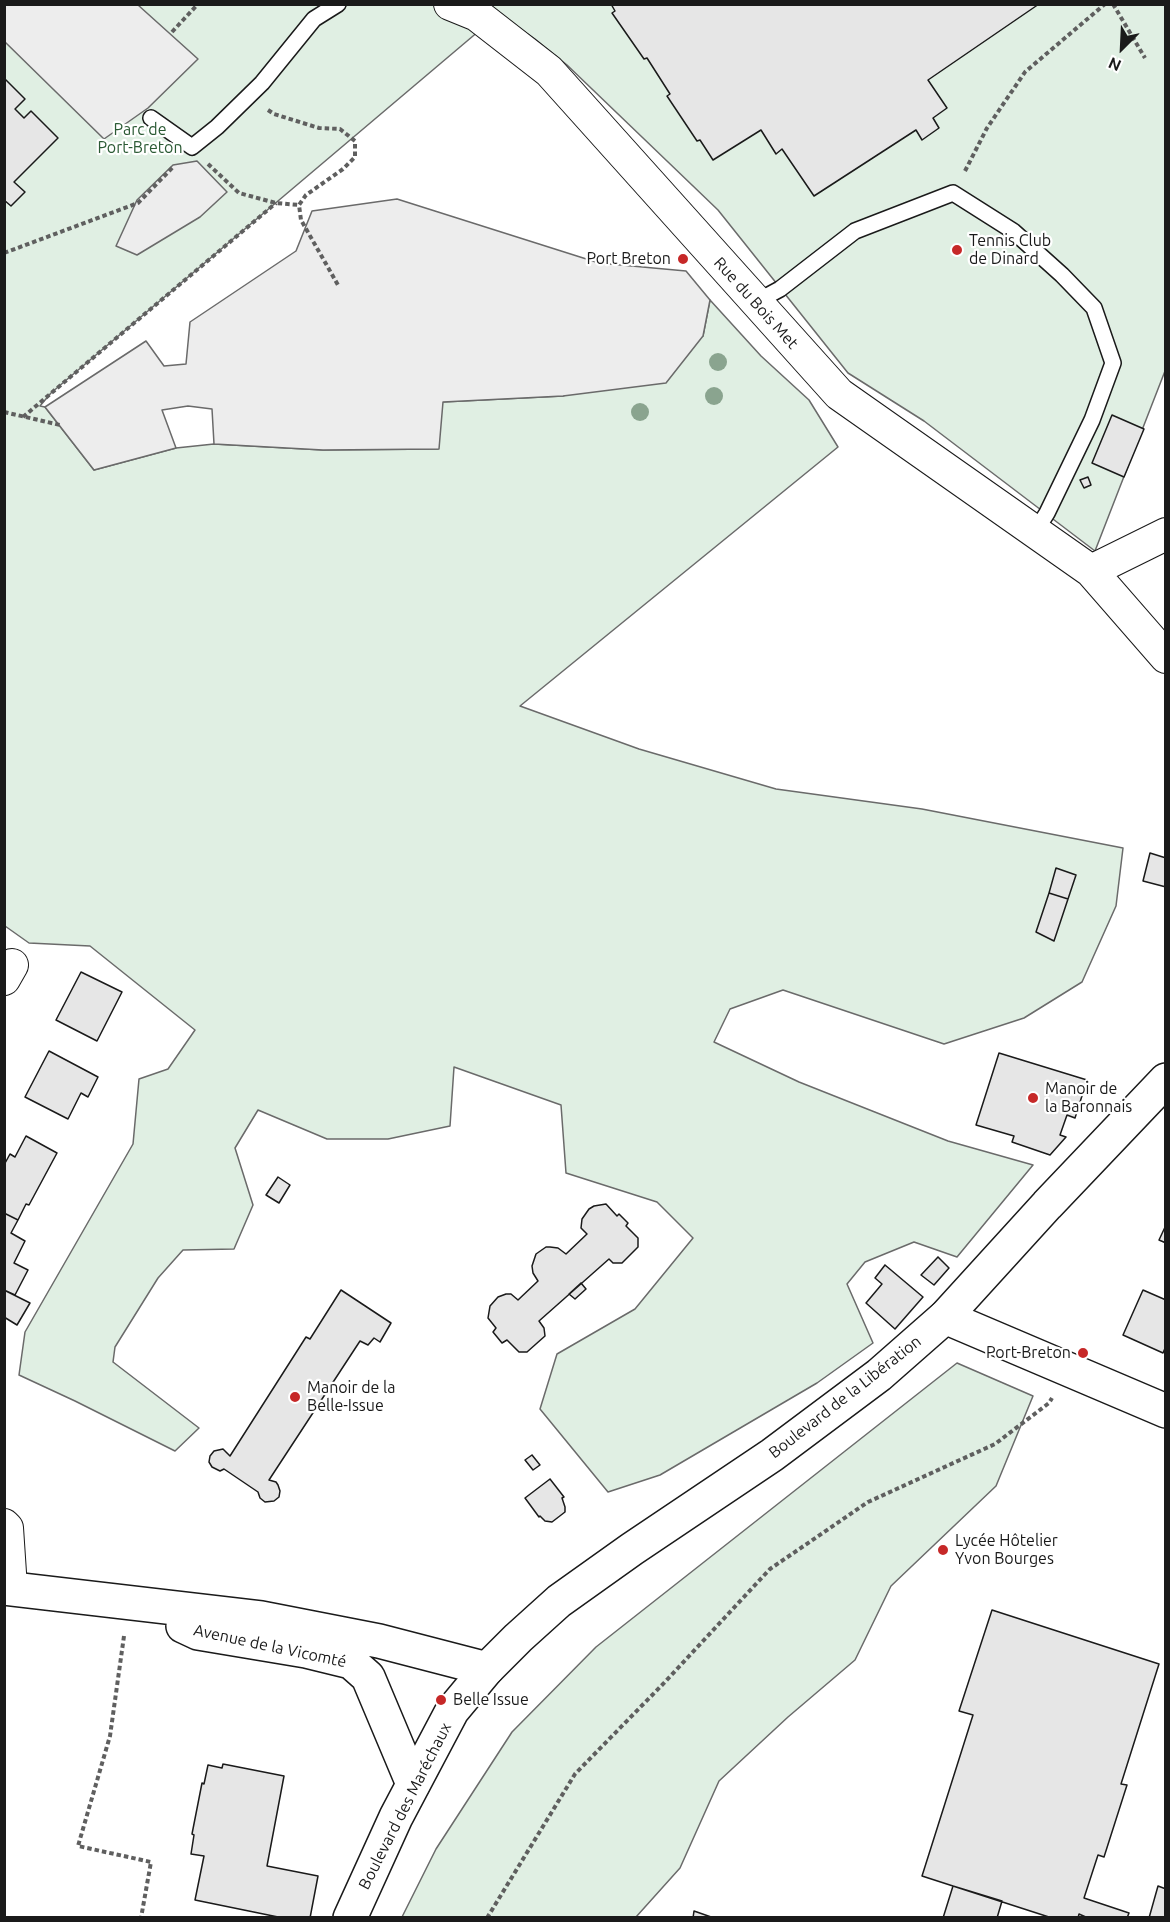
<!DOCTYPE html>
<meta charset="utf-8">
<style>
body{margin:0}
#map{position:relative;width:1170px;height:1922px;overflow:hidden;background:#fff;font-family:Ubuntu,sans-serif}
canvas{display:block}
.frame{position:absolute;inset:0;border:6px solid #1a1a1a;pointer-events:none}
.north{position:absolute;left:1092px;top:18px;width:60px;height:60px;-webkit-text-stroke:4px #fff;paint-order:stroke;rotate:204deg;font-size:16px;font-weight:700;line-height:24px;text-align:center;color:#1a1a1a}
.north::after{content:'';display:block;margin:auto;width:21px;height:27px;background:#1a1a1a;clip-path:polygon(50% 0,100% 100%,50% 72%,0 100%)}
</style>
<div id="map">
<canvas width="1170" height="1922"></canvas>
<div class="frame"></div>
<div class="north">N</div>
</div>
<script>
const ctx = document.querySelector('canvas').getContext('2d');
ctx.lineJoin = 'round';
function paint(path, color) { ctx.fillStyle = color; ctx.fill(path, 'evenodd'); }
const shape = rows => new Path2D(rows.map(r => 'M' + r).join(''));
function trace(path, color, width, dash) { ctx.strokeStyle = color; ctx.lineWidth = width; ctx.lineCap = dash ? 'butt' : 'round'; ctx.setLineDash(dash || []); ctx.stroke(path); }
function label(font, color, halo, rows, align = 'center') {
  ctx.font = font + ' Ubuntu,sans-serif'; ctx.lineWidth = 4.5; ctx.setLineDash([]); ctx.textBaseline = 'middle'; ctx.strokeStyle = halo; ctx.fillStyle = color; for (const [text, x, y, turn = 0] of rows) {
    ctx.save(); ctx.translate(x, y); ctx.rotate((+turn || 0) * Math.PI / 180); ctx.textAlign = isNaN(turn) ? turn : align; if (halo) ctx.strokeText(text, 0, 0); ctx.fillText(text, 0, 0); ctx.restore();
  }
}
const green = shape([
 [5,5,1165,5,1165,371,1095,551,924,421,848,373,718,210,567,65,535,39,499,14,51,393,40,406,45,407,94,470,176,448,214,444,323,450,438,449,442,402,563,396,703,336,710,300,761,356,809,400,838,447,520,706,639,749,776,789,922,809,1123,848,1116,906,1082,982,1024,1018,944,1044,783,990,730,1009,714,1042,799,1082,948,1141,1033,1165,957,1257,914,1242,865,1262,847,1284,873,1343,817,1383,660,1475,608,1492,540,1409,557,1354,635,1309,693,1238,657,1202,566,1173,561,1105,454,1067,450,1126,388,1139,327,1139,258,1110,235,1148,253,1205,234,1249,183,1250,158,1278,115,1347,113,1362,199,1428,175,1451,75,1401,19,1375,25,1332,133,1144,139,1079,168,1069,195,1030,90,946,29,943,5,926,5,5],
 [957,1363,1033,1396,996,1486,891,1586,855,1660,788,1717,719,1781,680,1868,636,1917,402,1917,436,1849,512,1732,596,1647,957,1363]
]);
const parking = shape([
 [4,5,138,5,198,59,148,108,104,139,5,42,4,5],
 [197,161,227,192,200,217,137,255,116,246,137,200,173,165,197,161],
 [397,199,599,263,686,271,710,300,703,336,666,383,563,396,443,402,439,449,323,450,214,444,212,409,188,406,162,410,176,448,94,470,45,407,146,341,164,366,186,364,190,322,296,251,312,211,397,199]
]);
const building = shape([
 [611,4,1039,4,928,80,947,108,933,118,939,128,922,140,916,130,814,196,782,149,776,154,761,130,713,160,700,140,697,141,667,96,670,94,647,58,644,59,612,13,615,11,611,4],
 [4,78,25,99,15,109,24,118,31,111,58,138,14,182,25,192,11,206,4,200,4,78],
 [1112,415,1144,429,1124,477,1092,463,1112,415],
 [1088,477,1091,485,1084,488,1080,480,1088,477],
 [1150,853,1166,858,1166,887,1143,881,1150,853],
 [1056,868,1076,875,1068,899,1049,893,1056,868],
 [1049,893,1068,899,1054,941,1036,932,1049,893],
 [81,972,122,992,97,1041,56,1020,81,972],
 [49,1051,98,1077,88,1097,81,1093,68,1119,25,1097,49,1051],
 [999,1053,1087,1080,1075,1118,1067,1115,1060,1135,1066,1137,1050,1155,1012,1142,1014,1136,976,1125,999,1053],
 [26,1136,57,1153,29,1205,26,1204,18,1220,4,1213,4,1165,10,1154,15,1157,26,1136],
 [278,1177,290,1185,279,1203,266,1195,278,1177],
 [606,1204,617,1216,619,1214,628,1223,626,1226,638,1238,638,1247,622,1263,613,1263,609,1259,539,1321,544,1328,545,1336,527,1352,519,1352,507,1340,502,1343,493,1332,496,1328,488,1318,490,1306,498,1297,506,1294,511,1294,518,1300,538,1281,533,1273,532,1266,536,1254,546,1247,550,1247,558,1248,566,1254,587,1234,581,1228,582,1219,589,1209,594,1206,606,1204],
 [4,1213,18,1220,11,1233,25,1241,14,1263,28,1270,15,1295,4,1290,4,1213],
 [1166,1225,1166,1243,1159,1240,1166,1225],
 [938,1257,949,1268,934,1285,921,1275,938,1257],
 [885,1265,923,1297,895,1329,866,1303,882,1284,875,1278,885,1265],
 [581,1283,586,1289,575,1299,569,1294,581,1283],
 [4,1290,30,1303,17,1325,4,1317,4,1290],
 [341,1290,391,1323,380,1342,374,1338,368,1345,360,1341,269,1480,276,1482,278,1485,280,1491,279,1497,274,1501,265,1502,260,1498,258,1492,224,1469,220,1471,212,1467,209,1462,210,1456,214,1451,223,1449,230,1456,306,1337,310,1339,341,1290],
 [1143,1290,1166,1300,1166,1346,1163,1353,1123,1335,1143,1290],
 [532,1455,540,1465,533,1470,525,1460,532,1455],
 [550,1479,564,1497,562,1498,565,1507,565,1512,552,1522,545,1521,540,1516,539,1517,525,1498,550,1479],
 [992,1610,1159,1664,1121,1784,1127,1785,1104,1857,1098,1855,1084,1898,1129,1913,1127,1918,1088,1918,1079,1914,1078,1918,1052,1918,922,1876,973,1715,959,1711,992,1610],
 [223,1764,284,1776,267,1866,318,1876,310,1918,283,1918,195,1900,204,1856,191,1854,194,1835,192,1834,202,1783,204,1784,208,1765,222,1768,223,1764],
 [953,1886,1002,1901,997,1918,943,1918,953,1886],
 [1158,1886,1166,1889,1166,1918,1149,1918,1158,1886],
 [694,1911,714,1918,693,1918,694,1911]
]);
const path = shape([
 [1113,4,1145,58],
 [172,32,198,4],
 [268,110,274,114,319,128,340,129,355,141,355,157,343,169,306,195,299,205,301,220,338,285],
 [208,164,239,193,276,203,299,205],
 [965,171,987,128,1025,72,1105,4],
 [4,253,138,203,174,166],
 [4,412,60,425],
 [23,417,276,203],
 [124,1636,110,1736,78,1846,151,1862,141,1918],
 [487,1918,575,1774,663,1684,770,1569,868,1502,995,1444,1049,1403,1052,1398]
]);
const lane = shape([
 [151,118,192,147,217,127,262,83,314,19,338,4],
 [756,302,780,289,855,231,953,193,1013,231,1062,275,1094,308,1113,363,1092,420,1047,513,1035,532]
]);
const street = shape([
 [450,4,477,15,549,71,839,394,1091,571,1166,657],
 [1091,571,1166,534],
 [4,979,12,965],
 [4,1525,7,1528,11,1588]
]);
const secondary = shape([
 [945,1317,1166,1411],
 [4,1588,261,1618,379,1641,487,1669],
 [183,1626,198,1633,306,1651,351,1662,368,1677,413,1784]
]);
const primary = shape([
 [350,1918,396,1817,452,1711,487,1669,518,1638,559,1601,632,1549,772,1455,879,1375,945,1317,1047,1205,1166,1080]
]);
const trees = [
 [718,362],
 [714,396],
 [640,412]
];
const markers = [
 [957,250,6,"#c62828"],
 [683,259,6,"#c62828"],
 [1033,1098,6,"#c62828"],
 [1083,1353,6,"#c62828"],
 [295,1397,6,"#c62828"],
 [943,1550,6,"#c62828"],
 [441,1700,6,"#c62828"]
];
const parkNames = [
 ["Parc de",140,130],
 ["Port-Breton",140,148]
];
const poiNames = [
 ["Tennis Club",969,241],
 ["de Dinard",969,259],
 ["Port Breton",671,259,"right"],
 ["Manoir de",1045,1089],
 ["la Baronnais",1045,1107],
 ["Port-Breton",1071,1353,"right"],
 ["Manoir de la",307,1388],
 ["Belle-Issue",307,1406],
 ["Lycée Hôtelier",955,1541],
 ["Yvon Bourges",955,1559],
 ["Belle Issue",453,1700]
];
const streetNames = [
 ["Rue du Bois Met",756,303,48],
 ["Boulevard de la Libération",845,1397,-38],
 ["Avenue de la Vicomté",270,1646,12],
 ["Boulevard des Maréchaux",405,1806,-63]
];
paint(green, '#e0efe3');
trace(green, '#6a6a6a', 1.5);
paint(parking, '#ededed');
trace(parking, '#6a6a6a', 1.5);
paint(building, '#e6e6e6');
trace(building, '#1a1a1a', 1.5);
trace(lane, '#1a1a1a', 18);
trace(street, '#1a1a1a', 34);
trace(secondary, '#1a1a1a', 36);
trace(primary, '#1a1a1a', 36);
trace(path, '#5f5f5f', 4, [4.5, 3]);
trace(lane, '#fff', 15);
trace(street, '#fff', 32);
trace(secondary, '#fff', 33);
trace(primary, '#fff', 33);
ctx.fillStyle = '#8aa48f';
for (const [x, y] of trees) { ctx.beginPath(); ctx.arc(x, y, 9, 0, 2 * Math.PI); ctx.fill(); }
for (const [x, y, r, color] of markers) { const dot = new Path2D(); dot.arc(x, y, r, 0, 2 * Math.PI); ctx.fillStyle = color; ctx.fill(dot); trace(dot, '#fff', 2); }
label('16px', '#2b5a34', '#fff', parkNames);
label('16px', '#1a1a1a', '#fff', poiNames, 'left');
label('16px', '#1a1a1a', '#fff', streetNames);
</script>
